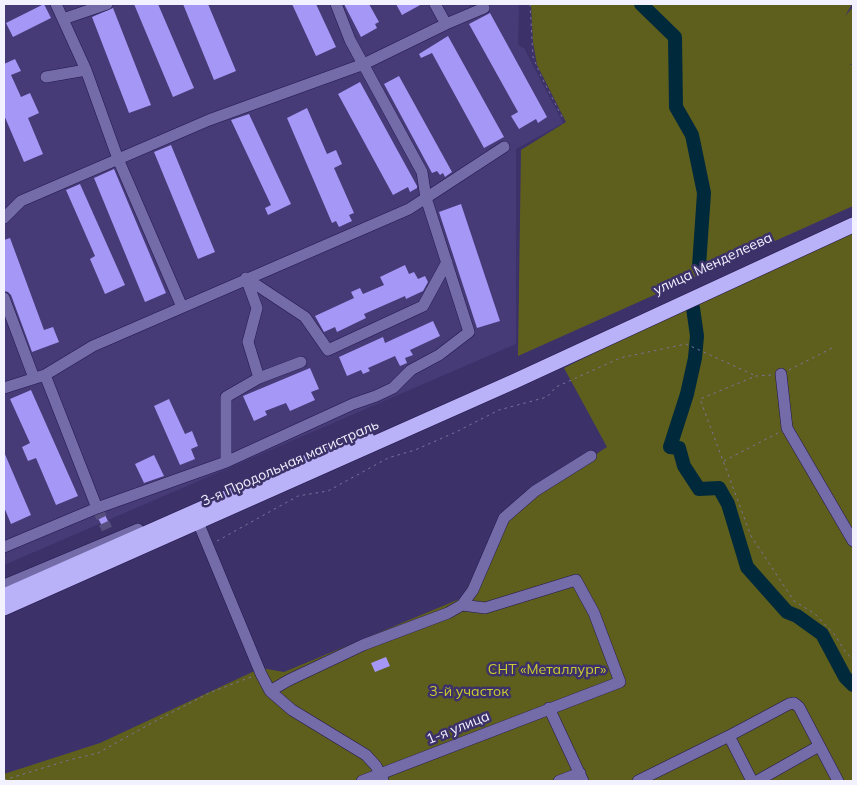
<!DOCTYPE html>
<meta charset="utf-8">
<style>
body{margin:0}
#map{position:relative;width:857px;height:785px;overflow:hidden;background:#3c3269;font-family:Mulish,sans-serif}
canvas{display:block}
.frame{position:absolute;inset:0;border:5px solid #f2f1ff;pointer-events:none}
</style>
<div id="map">
<canvas width="857" height="785"></canvas>
<div class="frame"></div>
</div>
<script>
const ctx = document.querySelector('canvas').getContext('2d');
ctx.lineJoin = 'round';
function paint(path, color) { ctx.fillStyle = color; ctx.fill(path, 'evenodd'); }
const shape = rows => new Path2D(rows.map(r => 'M' + r).join(''));
function trace(path, color, width, dash) { ctx.strokeStyle = color; ctx.lineWidth = width; ctx.lineCap = dash ? 'butt' : 'round'; ctx.setLineDash(dash || []); ctx.stroke(path); }
function label(font, color, halo, rows, align = 'center') {
  ctx.font = font + ' Mulish,sans-serif'; ctx.lineWidth = 5; ctx.setLineDash([]); ctx.textBaseline = 'middle'; ctx.strokeStyle = halo; ctx.fillStyle = color; for (const [text, x, y, turn = 0] of rows) {
    ctx.save(); ctx.translate(x, y); ctx.rotate((+turn || 0) * Math.PI / 180); ctx.textAlign = isNaN(turn) ? turn : align; if (halo) ctx.strokeText(text, 0, 0); ctx.fillText(text, 0, 0); ctx.restore();
  }
}
const built = shape([
 [4,4,466,4,473,7,481,4,519,4,518,45,524,48,563,123,516,149,516,344,4,565]
]);
const green = shape([
 [531,4,852,4,845,16,853,7,853,64,849,65,853,65,853,206,518,356,521,150,566,122,537,65,533,42],
 [853,228,853,781,4,781,4,774,100,743,261,668,284,672,462,598,500,525,544,488,607,447,564,368,768,267]
]);
const river = shape([
 [641,4,675,37,676,107,692,135,704,193,699,266],
 [693,308,697,336,695,358,687,394,670,447,679,448,684,466,699,489,719,488,728,504,747,567,787,612,797,616,822,634,845,677,853,685]
]);
const building = shape([
 [44,4,51,18,13,37,6,23],
 [134,4,158,4,194,88,173,97],
 [183,4,208,4,236,71,214,80],
 [292,4,316,4,336,47,316,56],
 [344,4,369,4,379,22,375,24,377,28,361,37],
 [396,4,422,4,402,15],
 [113,8,151,105,129,113,92,17],
 [490,13,547,117,538,123,536,119,519,129,511,116,518,112,469,24],
 [448,36,504,137,484,148,432,53,421,58,419,54],
 [15,59,21,71,11,75,21,97,30,93,39,113,28,118,43,154,24,162,4,115,4,64],
 [399,76,452,172,445,177,443,173,440,175,437,171,432,173,384,84],
 [360,82,417,186,417,188,410,192,408,187,393,195,338,94],
 [307,108,327,154,336,150,342,164,334,168,354,213,349,215,352,221,339,227,336,221,332,223,287,118],
 [249,114,291,204,268,215,265,208,271,205,231,120],
 [171,145,215,252,198,259,154,152],
 [114,169,166,293,145,302,94,178],
 [80,184,125,285,105,294,90,259,95,256,66,190],
 [461,204,500,321,477,328,439,212],
 [10,238,44,330,53,327,59,342,32,352,11,295,8,292,4,291,4,240],
 [405,265,409,274,414,272,418,279,425,276,428,282,423,291,406,299,405,296,364,314,366,318,337,332,335,327,324,332,315,316,354,298,351,292,360,288,363,294,384,285,380,277],
 [433,321,440,336,410,350,413,355,405,358,407,363,400,366,395,356,368,368,370,371,363,374,361,370,347,376,339,357,383,337,385,343],
 [310,368,319,389,311,392,315,400,290,411,286,403,265,411,267,415,254,421,243,396],
 [31,390,78,496,56,505,36,458,28,461,22,447,30,443,10,399],
 [169,399,185,434,192,431,198,446,191,449,195,459,180,465,154,406],
 [4,452,31,515,11,524,4,507],
 [154,455,164,476,144,483,135,464],
 [104,513,109,523,102,526,97,516],
 [386,657,390,666,375,672,371,663]
]);
const minorTunnel = shape([
 [97,508,107,529]
]);
const path = shape([
 [530,4,533,57,541,76,562,117],
 [789,370,834,347],
 [771,375,756,376,700,399,751,536,794,601,815,614,835,635,846,653,853,659],
 [724,461,778,433],
 [217,541,298,496,328,491,388,458,415,450,456,432,499,410,547,397,556,387,620,358,686,344,756,376],
 [4,780,69,760,98,753,150,724,209,693,251,677]
]);
const minor = shape([
 [56,4,86,70,118,159,182,307],
 [435,4,446,24],
 [63,19,107,4],
 [46,77,86,70],
 [4,218,21,201,209,120,364,64,446,24,484,8],
 [246,278,305,317,328,350,423,306,447,262],
 [246,278,257,308,248,342,259,378],
 [4,298,34,378],
 [781,374,787,428,853,541],
 [45,375,97,508],
 [4,388,45,375,93,346,409,209,504,147],
 [226,462,226,397,259,378,301,362],
 [198,522,261,674,270,691,292,710,366,755,376,766,383,780],
 [4,547,97,508,226,462,353,404,376,396,393,388,411,370,439,355,469,332,426,198,422,172,350,40,336,4],
 [4,585,138,529],
 [462,605,473,590,504,518,535,491,591,456],
 [270,691,289,680,363,645,448,613,462,605,485,608,576,580,594,613,620,682,362,781],
 [549,708,583,781],
 [729,736,752,781],
 [559,781,580,773],
 [638,781,729,736,789,704,794,703,799,707,838,781],
 [757,781,819,746]
]);
const highway = shape([
 [4,596,366,436],
 [4,608,515,381,853,225]
]);
const streetNames = [
 ["улица Менделеева",713,264,-25],
 ["3-я Продольная магистраль",290,463,-24],
 ["1-я улица",458,728,-22]
];
const parkNames = [
 ["СНТ «Металлург»",547,670],
 ["3-й участок",469,692]
];
paint(built, '#463a77');
paint(green, '#5f5f1d');
trace(river, '#002a3b', 14);
paint(building, '#a597f5');
trace(minorTunnel, '#574f80', 11, [11, 5.5]);
trace(minor, '#24174c', 12);
trace(highway, '#24174c', 16);
trace(path, '#7a739c', 1, [2.5, 4]);
trace(minor, '#746ca9', 11);
trace(highway, '#bab2f9', 15);
label('14px', '#f2f1ff', '#3c3269', streetNames);
label('14px', '#cccb2f', '#3c3269', parkNames);
</script>
